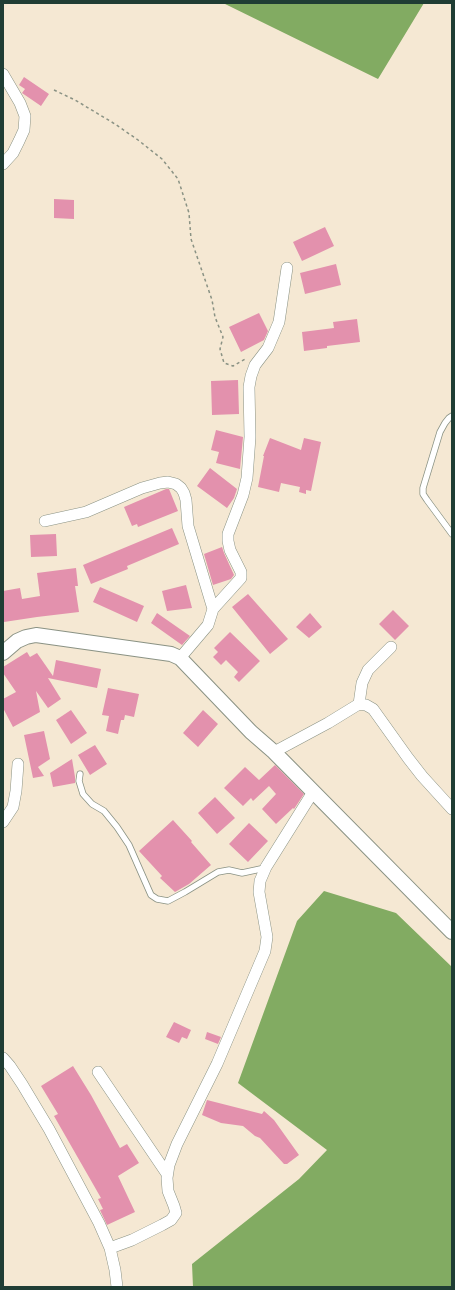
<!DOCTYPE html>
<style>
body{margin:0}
#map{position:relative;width:455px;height:1290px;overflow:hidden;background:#f5e8d3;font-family:"Shantell Sans",sans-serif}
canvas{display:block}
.frame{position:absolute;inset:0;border:4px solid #1f3d34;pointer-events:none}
</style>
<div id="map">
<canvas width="455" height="1290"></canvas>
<div class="frame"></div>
</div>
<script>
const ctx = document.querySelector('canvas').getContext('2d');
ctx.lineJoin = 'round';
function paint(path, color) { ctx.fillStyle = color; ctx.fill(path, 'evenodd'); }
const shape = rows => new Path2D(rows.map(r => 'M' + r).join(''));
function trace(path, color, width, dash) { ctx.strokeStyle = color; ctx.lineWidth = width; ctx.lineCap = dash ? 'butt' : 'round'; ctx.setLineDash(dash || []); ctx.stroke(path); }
const forest = shape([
 [223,3,424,3,378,79],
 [324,891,396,913,452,967,452,1287,193,1287,192,1264,299,1179,327,1150,238,1083,297,921]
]);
const building = shape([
 [24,77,49,94,41,106,22,93,25,89,19,85],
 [54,199,74,200,74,219,54,218],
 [325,227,334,246,302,261,293,242],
 [336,264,341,285,305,294,300,273],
 [259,313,268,331,264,340,241,352,229,327],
 [357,319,360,342,327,346,327,348,304,351,302,332,334,328,333,322],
 [238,380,239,414,212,415,211,381],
 [216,430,243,437,240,469,216,463,219,452,211,450],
 [270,438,301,450,304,438,321,442,311,491,306,490,306,494,299,492,300,487,281,483,279,492,258,487,264,456,263,456],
 [210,468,237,489,234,498,227,508,197,486],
 [166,489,169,489,178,511,138,527,137,524,132,526,124,507],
 [172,528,179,544,127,566,128,569,91,584,83,565],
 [56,534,57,556,31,557,30,535],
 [222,547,224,553,234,575,231,579,213,585,204,554],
 [76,568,78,586,75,586,79,612,37,617,4,622,3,614,3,591,20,588,22,599,40,596,37,573],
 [186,585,192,608,167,611,162,591],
 [100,587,144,606,137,622,93,602],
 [248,594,288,639,270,654,232,607],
 [393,610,409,626,395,640,379,624],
 [157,613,190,636,182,645,151,623],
 [310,613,322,627,309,638,296,627],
 [230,632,260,661,239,682,234,677,238,672,226,660,221,665,213,657,218,652,214,648],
 [27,652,30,657,37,653,53,676,56,660,101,669,97,688,48,678,61,699,48,708,36,691,40,712,13,727,3,708,3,699,16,692,3,673,3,667],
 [108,688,139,694,134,717,125,715,124,720,121,720,118,734,106,731,109,716,102,715],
 [71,710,87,733,71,744,56,720],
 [203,710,218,724,198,747,183,733],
 [44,731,50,759,38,767,44,776,33,778,24,735],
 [95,745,107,764,90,775,78,755],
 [72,759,75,777,75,783,53,787,50,773],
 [275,765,304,794,294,809,293,808,276,824,262,809,276,794,269,786,253,801,251,798,243,806,224,788,245,767,259,780],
 [215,797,235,818,217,834,198,813],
 [173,820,192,841,191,842,211,865,189,884,175,892,160,878,162,876,139,851],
 [249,823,268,841,248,862,229,844],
 [174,1022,191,1030,187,1039,182,1037,179,1043,166,1037],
 [207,1032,221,1037,218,1044,205,1039],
 [73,1066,91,1095,120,1148,127,1144,139,1163,118,1176,135,1212,107,1225,100,1210,103,1209,98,1199,101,1198,54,1116,58,1114,41,1086],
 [207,1100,262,1114,264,1111,274,1120,299,1155,287,1164,284,1164,260,1138,255,1136,243,1126,221,1123,202,1115]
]);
const path = shape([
 [54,90,75,100,115,124,138,140,162,159,178,179,189,213,191,239,212,300,215,317,223,337,220,349,224,363,233,366,247,358]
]);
const service = shape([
 [452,416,449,418,445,423,440,432,423,488,423,494,427,500,452,534],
 [80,774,79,781,83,794,92,804,104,811,117,827,129,845,151,895,157,899,168,901,185,892,218,872,229,870,242,873,265,868]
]);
const minor = shape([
 [3,74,20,103,25,116,24,130,19,141,13,153,3,164],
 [45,521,86,512,142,488,160,483,168,482,176,484,181,488,184,493,186,500,188,526,213,609],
 [180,658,208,625,213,609,241,578,241,572,230,550,228,541,228,534,243,495,247,478,250,437,249,387,251,376,255,365,268,348,279,322,287,268],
 [359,704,362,683,368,670,391,647],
 [274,752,328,723,359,704,366,705,373,709,408,758,422,776,452,809],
 [3,822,13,807,16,791,18,764],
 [3,1058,10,1066,22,1084,49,1129,99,1223,110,1248,115,1270,117,1287],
 [98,1072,167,1174],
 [110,1248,132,1240,162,1225,171,1220,176,1213,174,1206,168,1191,167,1178,169,1165,177,1144,217,1064,265,951,267,937,259,892,260,881,266,867,313,792]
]);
const tertiary = shape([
 [3,653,17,641,26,637,36,635,171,654,180,658,251,732,274,752,452,932]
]);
paint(forest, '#82ab62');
paint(building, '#e391ad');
trace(service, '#8a9284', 7);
trace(minor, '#8a9284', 12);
trace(tertiary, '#8a9284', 16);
trace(path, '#8a9284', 1.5, [3, 3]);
trace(service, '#fff', 5.5);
trace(minor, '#fff', 11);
trace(tertiary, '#fff', 14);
</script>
